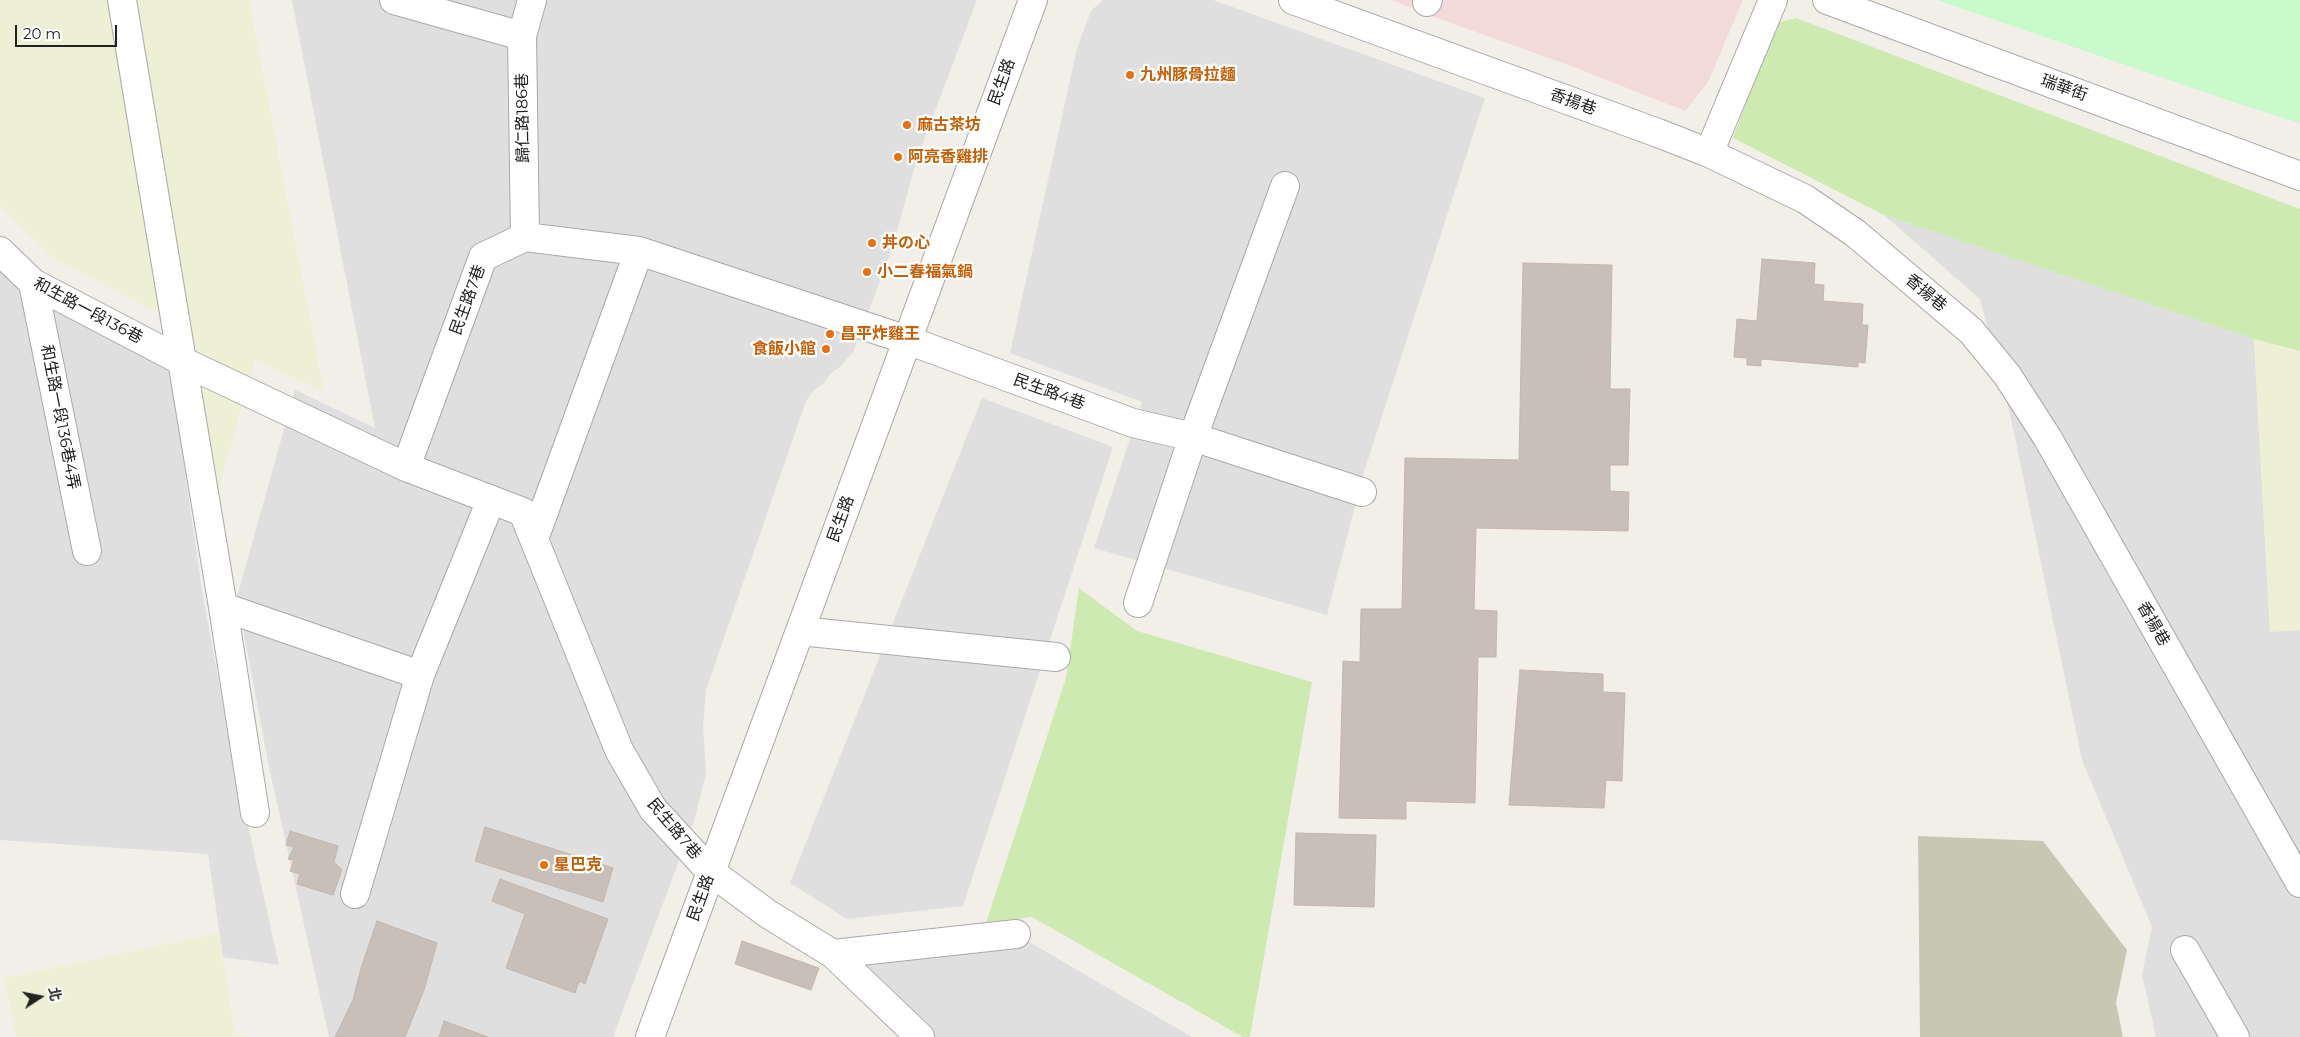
<!DOCTYPE html>
<meta charset="utf-8">
<style>
body{margin:0}
#map{position:relative;width:2300px;height:1037px;overflow:hidden;background:#f2efe9;font-family:Montserrat,"Noto Sans TC",sans-serif}
canvas{display:block}
.north{position:absolute;left:15px;top:972px;width:50px;height:50px;-webkit-text-stroke:4px #fff;paint-order:stroke;rotate:79deg;font-size:14px;font-weight:700;line-height:20px;text-align:center;color:#222}
.north::after{content:'';display:block;margin:auto;width:18px;height:22px;background:#222;clip-path:polygon(50% 0,100% 100%,50% 72%,0 100%)}
.scale{position:absolute;left:15px;top:25px;width:102px;height:22px;box-sizing:border-box;border:2px solid #222;border-top:0;padding-left:6px;font-size:15px;line-height:18px;white-space:nowrap;color:#222;-webkit-text-stroke:4px #fff;paint-order:stroke}
</style>
<div id="map">
<canvas width="2300" height="1037"></canvas>
<div class="north">北</div>
<div class="scale">20 m</div>
</div>
<script>
const ctx = document.querySelector('canvas').getContext('2d');
ctx.lineJoin = 'round';
function paint(path, color) { ctx.fillStyle = color; ctx.fill(path, 'evenodd'); }
const shape = rows => new Path2D(rows.map(r => 'M' + r).join(''));
function trace(path, color, width, dash) { ctx.strokeStyle = color; ctx.lineWidth = width; ctx.lineCap = dash ? 'butt' : 'round'; ctx.setLineDash(dash || []); ctx.stroke(path); }
function label(font, color, halo, rows, align = 'center') {
  ctx.font = font + ' Montserrat,"Noto Sans TC","Noto Sans JP",sans-serif'; ctx.lineWidth = 4.5; ctx.setLineDash([]); ctx.textBaseline = 'middle'; ctx.strokeStyle = halo; ctx.fillStyle = color; for (const [text, x, y, turn = 0] of rows) {
    ctx.save(); ctx.translate(x, y); ctx.rotate((+turn || 0) * Math.PI / 180); ctx.textAlign = isNaN(turn) ? turn : align; if (halo) ctx.strokeText(text, 0, 0); ctx.fillText(text, 0, 0); ctx.restore();
  }
}
const residential = shape([
 [292,0,977,0,917,159,891,252,853,352,841,366,831,373,824,383,813,391,806,401,706,690,703,726,706,773,694,821,613,1037,329,1037,269,767,237,597,295,390,375,428],
 [1103,0,1213,0,1485,98,1362,478,1327,615,1094,548,1142,402,1010,353,1077,48,1091,11],
 [1884,215,2254,339,2270,631,2300,630,2300,1037,2156,1037,2142,974,2152,927,2082,760,2010,414,1980,299],
 [0,242,29,275,167,347,203,597,235,767,279,965,223,957,208,854,0,840],
 [982,398,1113,447,963,906,847,919,790,883],
 [1026,940,1192,1037,930,1037,849,959]
]);
const commercial = shape([
 [1392,0,1743,0,1708,82,1685,111,1574,67,1426,14]
]);
const construction = shape([
 [1918,836,2043,841,2127,950,2116,1003,2123,1037,1920,1037]
]);
const farmland = shape([
 [0,0,249,0,324,392,255,360,205,537,174,321,54,259,0,206],
 [2254,339,2300,351,2300,630,2270,632],
 [219,933,235,1035,249,1037,16,1037,4,978]
]);
const grass = shape([
 [1796,18,2300,209,2300,351,2254,339,1884,215,1733,138,1776,23],
 [1079,588,1137,631,1312,682,1250,1037,1243,1037,1032,917,986,923,1066,678]
]);
const park = shape([
 [1937,0,2300,0,2300,123,2239,104]
]);
const building = shape([
 [1762,259,1815,263,1814,284,1824,285,1823,301,1863,304,1862,325,1868,325,1865,363,1858,362,1858,367,1761,359,1761,366,1747,365,1747,358,1734,357,1737,319,1757,321,1762,259],
 [1523,263,1612,265,1610,389,1630,389,1628,465,1610,465,1610,491,1629,492,1628,531,1476,528,1474,610,1497,611,1496,657,1478,657,1475,803,1406,801,1406,819,1339,818,1343,661,1360,662,1361,609,1402,609,1405,458,1519,460,1523,263],
 [1520,670,1603,674,1603,692,1625,693,1622,781,1606,780,1604,808,1509,805,1520,670],
 [485,827,613,868,603,902,475,861,485,827],
 [290,831,338,846,334,862,342,870,333,895,297,884,300,874,290,871,294,860,288,859,294,847,286,845,290,831],
 [1296,833,1376,835,1374,907,1294,905,1296,833],
 [500,879,608,919,585,984,579,981,575,993,506,968,525,914,492,901,500,879],
 [377,921,437,943,424,990,405,1037,335,1037,353,1000,361,968,377,921],
 [742,941,819,968,811,990,735,964,742,941],
 [444,1021,488,1037,439,1037,444,1021]
]);
const minor = shape([
 [122,0,223,607,255,813],
 [394,0,522,36],
 [1293,0,1658,133,1709,153,1805,199,1855,233,1971,331,2007,375,2047,437,2300,883],
 [1827,0,2300,176],
 [1427,2,1428,0],
 [1709,153,1773,0],
 [525,237,522,36,532,0],
 [0,251,33,283,182,361,406,467,523,512,619,750,653,809,711,872,768,914,833,954,920,1037],
 [33,283,87,551],
 [406,467,483,257,525,237,639,251,907,340,1133,423,1193,437,1362,492],
 [534,539,639,251],
 [1138,603,1193,437,1285,186],
 [223,607,420,675],
 [800,631,1056,657],
 [355,894,420,675,491,500],
 [2185,950,2235,1037],
 [833,954,1016,934],
 [650,1037,1033,0]
]);
const markers = [
 [1130,75,5,"#e8710a"],
 [907,125,5,"#e8710a"],
 [898,157,5,"#e8710a"],
 [872,243,5,"#e8710a"],
 [867,272,5,"#e8710a"],
 [830,334,5,"#e8710a"],
 [826,349,5,"#e8710a"],
 [544,865,5,"#e8710a"]
];
const foodNames = [
 ["九州豚骨拉麵",1140,75],
 ["麻古茶坊",917,125],
 ["阿亮香雞排",908,157],
 ["丼の心",882,243],
 ["小二春福氣鍋",877,272],
 ["昌平炸雞王",840,334],
 ["食飯小館",816,349,"right"],
 ["星巴克",554,865]
];
const streetNames = [
 ["民生路",1002,82,-70],
 ["瑞華街",2064,88,20],
 ["香揚巷",1573,102,20],
 ["歸仁路186巷",523,118,-91],
 ["香揚巷",1926,293,40],
 ["民生路7巷",468,300,-70],
 ["和生路一段136巷",88,311,28],
 ["民生路4巷",1049,392,20],
 ["和生路一段136巷4弄",60,417,79],
 ["民生路",841,519,-70],
 ["香揚巷",2153,624,60],
 ["民生路7巷",674,829,50],
 ["民生路",701,898,-70]
];
paint(residential, '#e0dfdf');
paint(commercial, '#f2dad9');
paint(construction, '#c7c7b4');
paint(farmland, '#eef0d5');
paint(grass, '#cdebb0');
paint(park, '#c8facc');
paint(building, '#c7bfb8');
trace(building, '#c4b6ab', 1);
trace(minor, '#a9a9a9', 30);
trace(minor, '#fff', 28);
for (const [x, y, r, color] of markers) { const dot = new Path2D(); dot.arc(x, y, r, 0, 2 * Math.PI); ctx.fillStyle = color; ctx.fill(dot); trace(dot, '#fff', 2); }
label('bold 16px', '#c56008', '#fff', foodNames, 'left');
label('16px', '#222', '#fff', streetNames);
</script>
